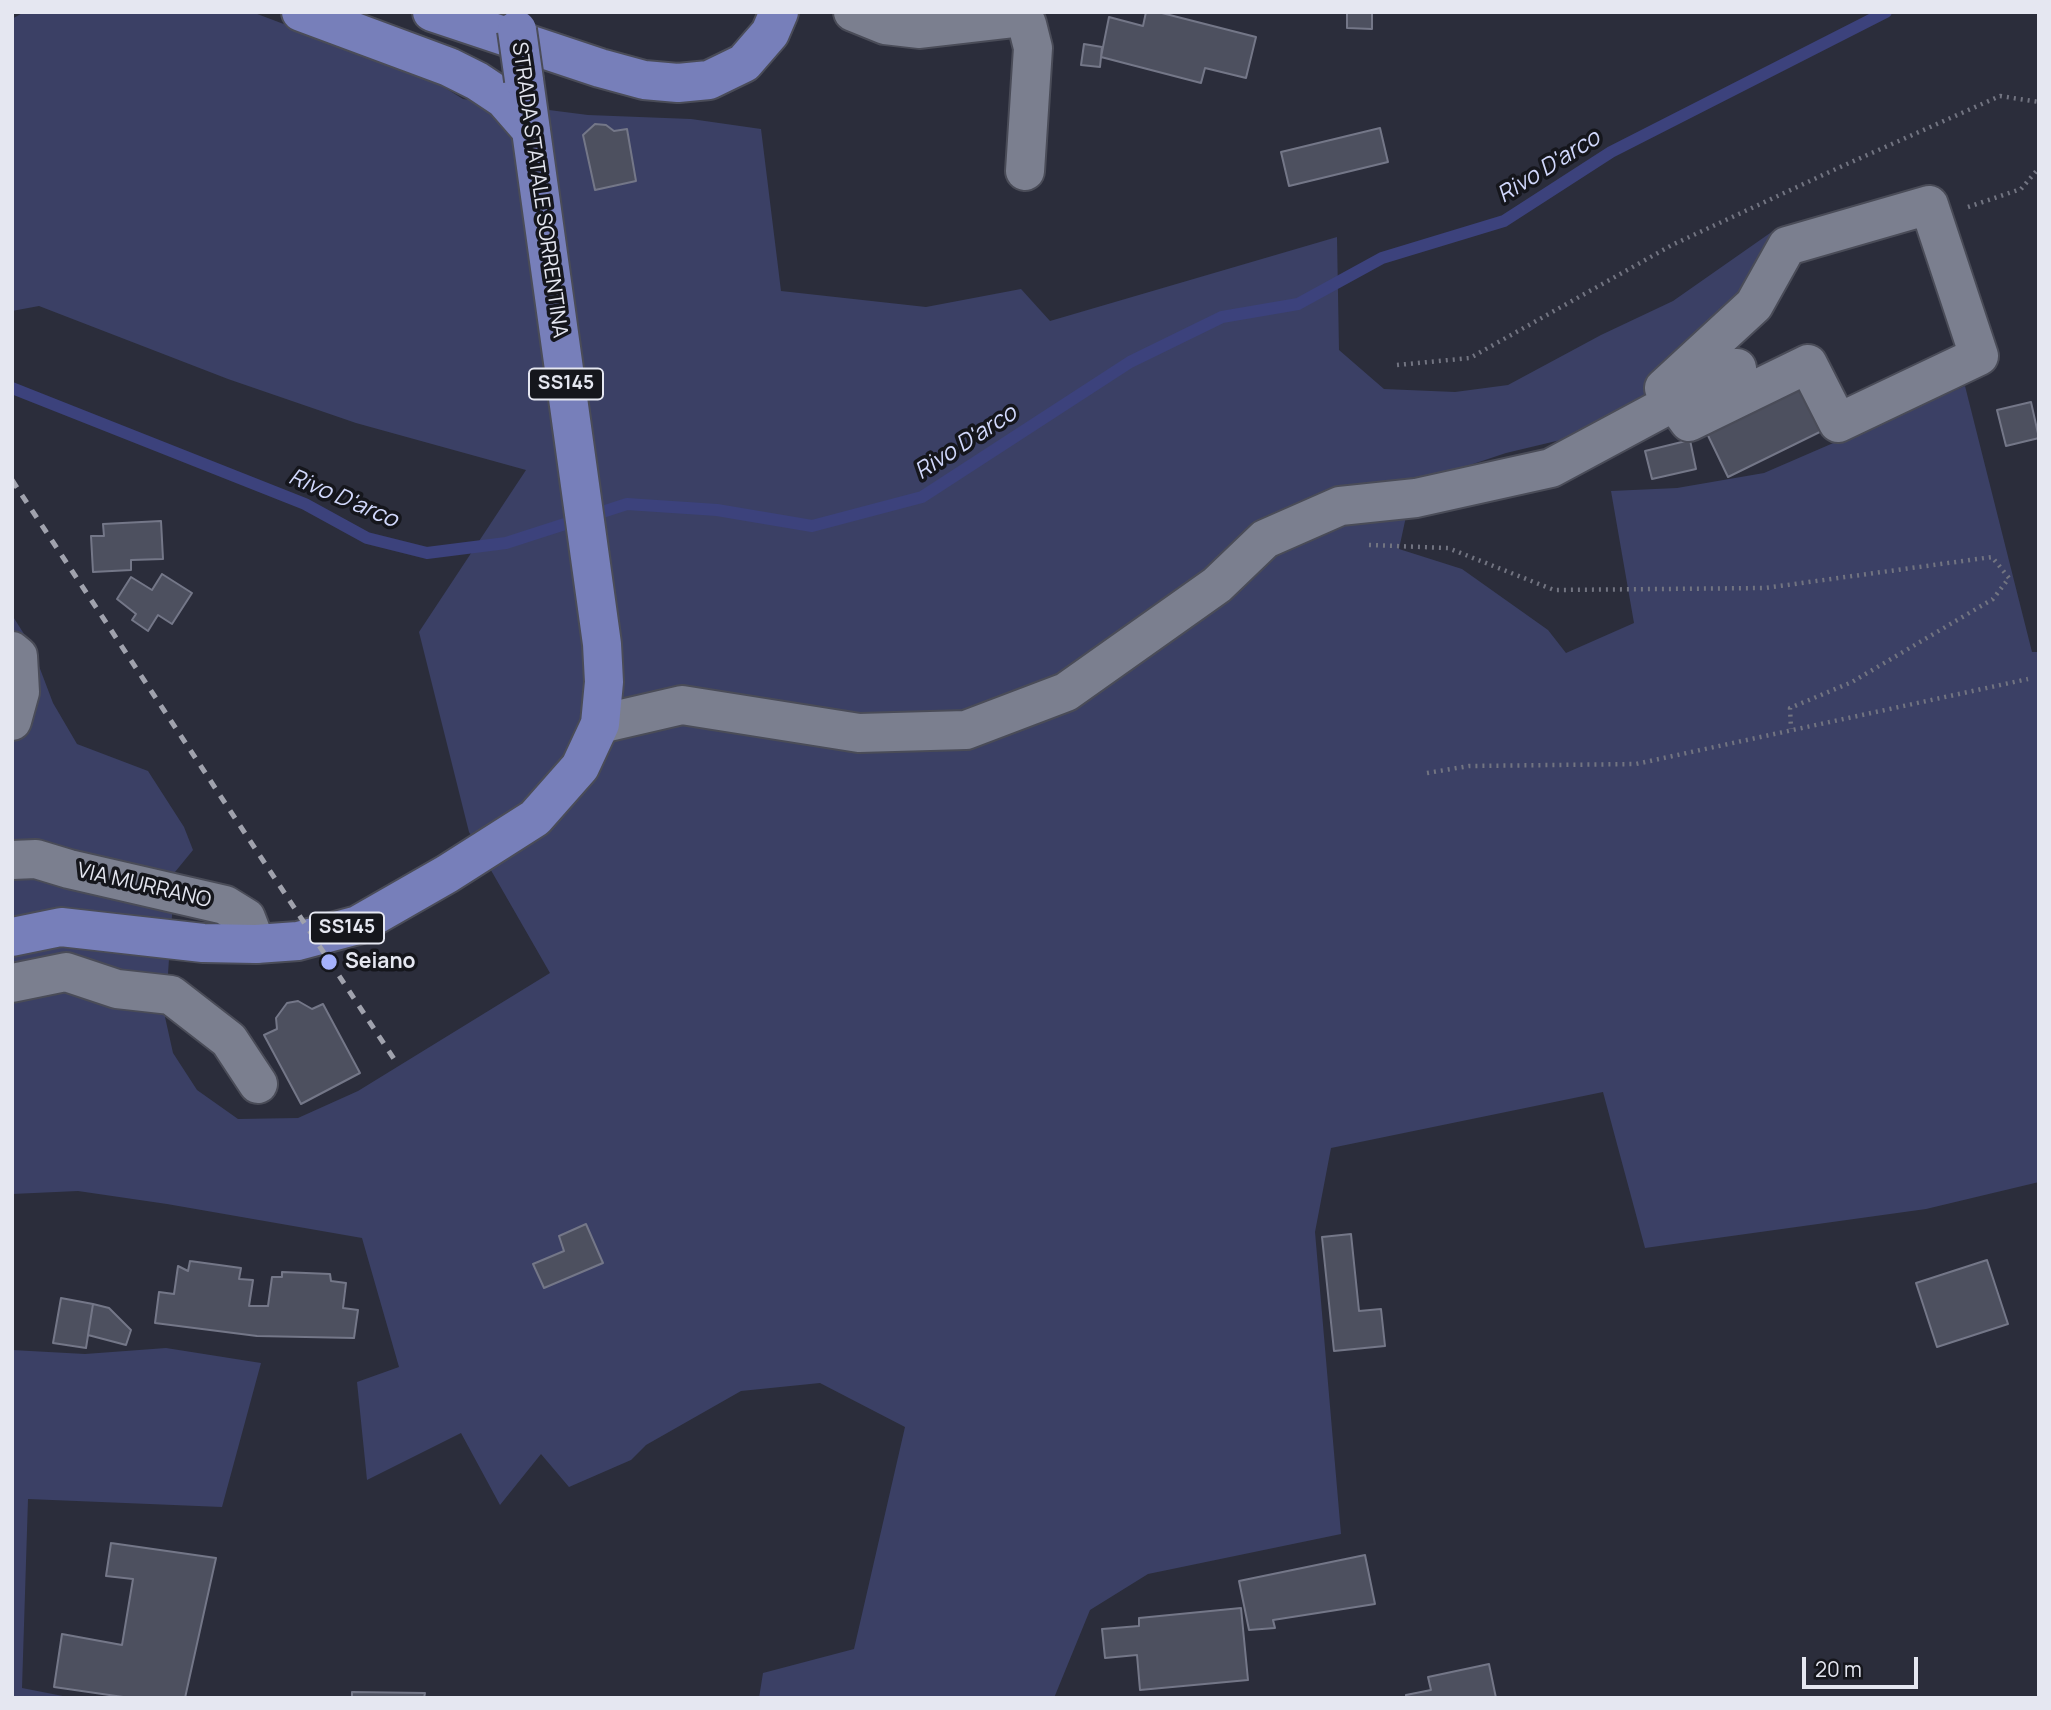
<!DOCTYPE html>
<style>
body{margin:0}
#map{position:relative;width:2051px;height:1710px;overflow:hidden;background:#2b2d3b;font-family:Manrope,sans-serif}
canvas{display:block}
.frame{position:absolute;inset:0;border:14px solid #e5e7f1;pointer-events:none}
.scale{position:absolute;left:1802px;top:1657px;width:116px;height:32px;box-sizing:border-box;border:4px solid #e5e7f1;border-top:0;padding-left:9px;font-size:21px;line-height:24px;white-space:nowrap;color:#e5e7f1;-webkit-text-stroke:5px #15161c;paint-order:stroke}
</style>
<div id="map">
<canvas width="2051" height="1710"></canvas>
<div class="frame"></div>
<div class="scale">20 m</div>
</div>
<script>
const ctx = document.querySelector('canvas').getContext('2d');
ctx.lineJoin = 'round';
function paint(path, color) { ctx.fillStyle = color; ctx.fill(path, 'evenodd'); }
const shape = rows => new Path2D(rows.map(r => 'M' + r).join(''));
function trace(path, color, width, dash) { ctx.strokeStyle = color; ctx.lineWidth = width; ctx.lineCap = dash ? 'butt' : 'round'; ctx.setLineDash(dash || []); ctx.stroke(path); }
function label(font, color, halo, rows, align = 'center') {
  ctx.font = font + ' Manrope,sans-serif'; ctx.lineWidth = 7; ctx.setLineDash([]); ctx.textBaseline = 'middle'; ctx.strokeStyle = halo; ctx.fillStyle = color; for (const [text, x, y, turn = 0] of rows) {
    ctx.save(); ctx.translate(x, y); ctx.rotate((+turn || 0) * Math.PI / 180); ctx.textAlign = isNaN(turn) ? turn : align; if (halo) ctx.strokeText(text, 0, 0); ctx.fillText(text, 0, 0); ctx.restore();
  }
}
const green = shape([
 [24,12,252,12,434,81,463,99,588,115,691,119,761,129,781,291,926,307,1021,289,1050,321,1337,237,1339,350,1384,389,1455,392,1508,385,1601,335,1673,301,1773,231,1787,246,1754,305,1615,427,1506,453,1413,484,1399,549,1462,569,1548,630,1566,653,1634,623,1611,491,1677,488,1764,473,1965,386,2032,652,2039,652,2039,1182,1926,1209,1645,1248,1603,1092,1331,1148,1315,1232,1341,1534,1148,1574,1090,1610,1054,1698,759,1698,763,1673,854,1649,905,1427,820,1383,741,1391,646,1445,631,1460,569,1487,541,1454,500,1505,461,1433,367,1480,357,1382,399,1367,362,1238,167,1204,78,1191,12,1194,12,615,31,645,53,703,77,744,148,771,184,827,193,850,175,872,165,1017,173,1053,197,1090,238,1119,298,1118,358,1091,550,973,469,832,419,632,526,470,356,423,228,379,39,306,12,311,12,19],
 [166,1348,261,1363,222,1507,28,1499,22,1688,73,1698,12,1698,12,1350,85,1354]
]);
const stream = shape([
 [12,388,305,504,367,538,427,553,506,543,627,504,717,510,812,526,922,497,1130,362,1222,317,1298,304,1382,258,1504,221,1611,152,1886,12]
]);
const building = shape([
 [1146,12,1158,12,1256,37,1246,78,1205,68,1201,83,1101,57,1109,17,1143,26,1146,12],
 [1347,12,1372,12,1372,29,1347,28,1347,12],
 [1084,44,1102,47,1100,67,1081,65,1084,44],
 [595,124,606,125,614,131,627,129,636,181,595,190,583,135,595,124],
 [1380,128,1388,162,1289,186,1281,152,1380,128],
 [1805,371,1832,426,1728,477,1701,421,1805,371],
 [2031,402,2039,438,2006,446,1997,410,2031,402],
 [1690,440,1696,469,1652,479,1645,451,1690,440],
 [161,521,163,559,131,560,131,570,93,572,91,536,104,536,103,524,161,521],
 [162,574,192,593,172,624,158,615,148,631,132,620,136,614,117,599,131,577,152,590,162,574],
 [298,1001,312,1009,323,1004,360,1073,301,1104,264,1035,277,1029,276,1018,287,1003,298,1001],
 [586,1224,603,1263,544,1288,533,1264,564,1251,559,1236,586,1224],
 [1351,1234,1359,1311,1381,1309,1385,1346,1334,1351,1322,1237,1351,1234],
 [1987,1260,2008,1324,1937,1347,1916,1283,1987,1260],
 [190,1261,241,1268,239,1279,253,1280,249,1306,268,1306,272,1277,282,1277,282,1272,330,1274,331,1281,346,1283,343,1308,358,1310,354,1338,257,1336,155,1323,159,1292,174,1294,178,1266,188,1271,190,1261],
 [61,1298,93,1304,86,1348,53,1343,61,1298],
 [93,1304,109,1308,131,1330,126,1345,88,1335,93,1304],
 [111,1543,216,1558,185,1698,130,1698,54,1687,62,1634,122,1645,133,1579,106,1576,111,1543],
 [1365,1555,1375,1604,1273,1620,1275,1628,1249,1630,1239,1581,1365,1555],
 [1241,1608,1248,1680,1140,1690,1137,1655,1105,1658,1102,1629,1139,1626,1139,1618,1241,1608],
 [1489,1664,1496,1698,1406,1698,1406,1695,1431,1690,1428,1677,1489,1664],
 [352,1692,425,1693,424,1698,352,1698,352,1692]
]);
const path = shape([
 [1968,207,2021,189,2039,168],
 [1397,365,1470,358,1672,245,1838,168,2000,96,2039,102],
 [1369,545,1448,548,1554,590,1765,588,1992,557,2009,578,1993,599,1852,682,1790,708,1791,729],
 [1427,773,1469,766,1636,764,2028,679]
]);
const minor = shape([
 [853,12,885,25,920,29,1015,18,1027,24,1033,48,1025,171],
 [1929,205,1979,356,1838,423,1808,364,1689,422,1664,388,1754,305,1787,246,1929,205],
 [12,651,18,656,20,692,12,721],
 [600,724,682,705,859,733,966,730,1066,692,1217,585,1265,539,1340,506,1416,498,1551,468,1737,368],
 [12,860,36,859,69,869,225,905,246,918,256,944],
 [12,983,66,972,117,989,171,995,229,1040,258,1084]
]);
const major = shape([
 [301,12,449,67,477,81,504,99,531,130],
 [432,12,600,68,644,80,678,83,709,80,744,63,770,33,779,12],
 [12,937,61,927,203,943,256,944,298,941,358,925,447,874,535,818,580,767,600,724,604,682,602,644,524,80]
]);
const rail = shape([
 [12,480,394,1059]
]);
const majorBridge = shape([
 [517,30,524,80]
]);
const markers = [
 [329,962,9,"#a5b1fc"]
];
const shields = [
 [566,384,74],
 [347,928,74]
];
const shieldNames = [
 ["SS145",566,384],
 ["SS145",347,928]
];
const streetNames = [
 ["STRADA STATALE SORRENTINA",539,190,82],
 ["VIA MURRANO",144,886,13]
];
const poiNames = [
 ["Seiano",345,962]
];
const waterNames = [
 ["Rivo D'arco",1549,167,-32],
 ["Rivo D'arco",966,443,-33],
 ["Rivo D'arco",343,499,23]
];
paint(green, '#3b4065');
trace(stream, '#3c427c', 12);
paint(building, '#4d505f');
trace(building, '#747788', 2);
trace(minor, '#4a4c58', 42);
trace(major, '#4a4c58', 42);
trace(path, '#727481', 4.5, [2, 5]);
trace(minor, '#7b7f8f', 38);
trace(major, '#777fba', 38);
trace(rail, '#a0a2ad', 5, [9, 9]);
trace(majorBridge, '#4a4c58', 42, []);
trace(majorBridge, '#777fba', 38);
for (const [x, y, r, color] of markers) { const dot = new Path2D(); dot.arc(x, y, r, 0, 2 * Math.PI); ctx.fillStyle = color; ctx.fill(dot); trace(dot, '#15161c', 2.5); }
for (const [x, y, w] of shields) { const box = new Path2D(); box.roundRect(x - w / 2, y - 15.5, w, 31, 5); ctx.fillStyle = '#15161c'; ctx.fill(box); trace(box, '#e5e7f1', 2); }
label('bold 19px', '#e5e7f1', null, shieldNames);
label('21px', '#e5e7f1', '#15161c', streetNames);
label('bold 21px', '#e5e7f1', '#15161c', poiNames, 'left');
label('italic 23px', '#d1d8fc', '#15161c', waterNames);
</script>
